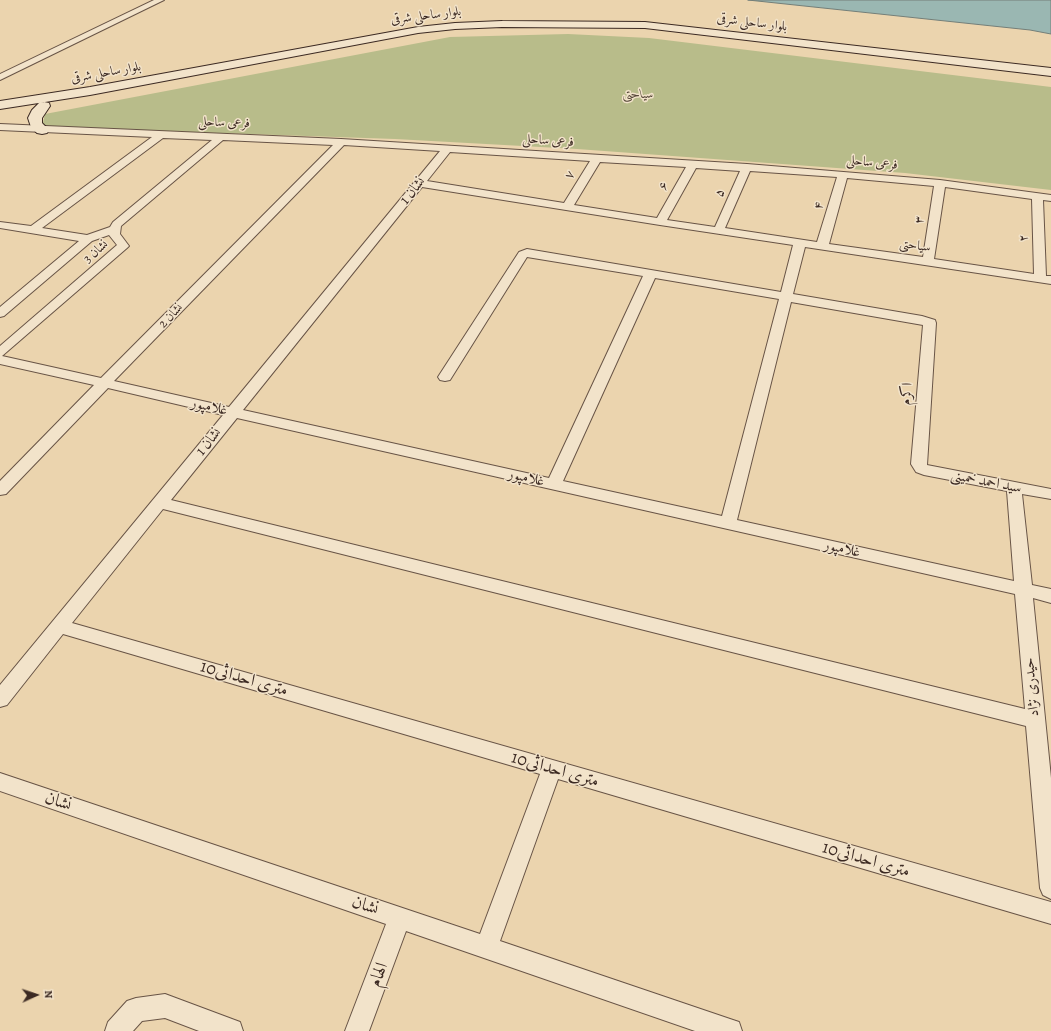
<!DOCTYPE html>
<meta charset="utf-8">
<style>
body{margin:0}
#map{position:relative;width:1051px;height:1031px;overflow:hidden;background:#ebd4ae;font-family:Alegreya,serif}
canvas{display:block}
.north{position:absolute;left:16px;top:975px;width:40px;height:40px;-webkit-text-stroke:3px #f2e3ca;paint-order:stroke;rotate:87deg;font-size:11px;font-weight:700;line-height:16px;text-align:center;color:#3c2a23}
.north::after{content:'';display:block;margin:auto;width:14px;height:18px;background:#3c2a23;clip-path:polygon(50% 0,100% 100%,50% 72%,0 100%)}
</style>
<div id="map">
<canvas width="1051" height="1031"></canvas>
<div class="north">N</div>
</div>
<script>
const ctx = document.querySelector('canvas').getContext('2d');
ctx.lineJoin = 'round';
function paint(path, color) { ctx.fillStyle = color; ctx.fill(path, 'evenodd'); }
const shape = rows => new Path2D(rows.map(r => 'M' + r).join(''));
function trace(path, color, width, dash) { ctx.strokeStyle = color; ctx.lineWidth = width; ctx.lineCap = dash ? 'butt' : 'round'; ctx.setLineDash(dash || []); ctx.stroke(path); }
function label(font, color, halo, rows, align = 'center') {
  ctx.font = font + ' Alegreya,Amiri,serif'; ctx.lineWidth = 3; ctx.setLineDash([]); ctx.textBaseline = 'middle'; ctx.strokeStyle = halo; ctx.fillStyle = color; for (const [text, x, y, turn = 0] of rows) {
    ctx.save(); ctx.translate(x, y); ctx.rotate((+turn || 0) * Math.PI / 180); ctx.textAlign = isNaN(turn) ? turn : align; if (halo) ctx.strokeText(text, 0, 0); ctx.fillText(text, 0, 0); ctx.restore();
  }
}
const green = shape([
 [568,34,649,38,1051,87,1051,190,905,173,577,149,395,139,42,127,45,114,450,37]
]);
const water = shape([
 [748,0,1051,0,1051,34,1030,30,748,0]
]);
const street = shape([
 [154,0,164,0,0,80,0,74,154,0],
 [0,124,341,139,747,164,940,180,1051,195,1051,201,1043,200,1046,276,1051,276,1051,284,805,247,793,294,922,316,935,320,936,323,927,465,1051,489,1051,499,1022,494,1032,585,1051,589,1051,603,1033,598,1051,778,1051,899,1043,895,1040,888,1026,726,163,509,72,623,1051,902,1051,924,558,779,500,941,730,1019,739,1022,742,1031,695,1031,406,931,369,1031,345,1031,386,924,0,791,0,773,480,934,540,774,63,634,7,705,0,707,0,685,223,415,108,388,6,494,0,495,0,481,94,385,0,364,0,346,117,245,109,235,92,241,4,316,0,317,0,307,79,241,0,228,0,222,31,226,152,137,0,130,0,124],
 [163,138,212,140,113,222,110,227,87,235,42,228,163,138],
 [223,140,333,145,101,378,2,356,127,248,129,246,120,234,121,226,223,140],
 [344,145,440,151,229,407,114,381,344,145],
 [450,152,590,161,564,203,427,181,450,152],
 [600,162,686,167,657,218,574,205,600,162],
 [696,168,740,171,715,227,667,220,696,168],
 [750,171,837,177,817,242,725,228,750,171],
 [847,178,934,186,923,257,829,244,847,178],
 [422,187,660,225,793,245,781,292,527,249,519,252,438,377,440,380,445,381,450,380,527,257,643,276,549,478,243,410,422,187],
 [945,187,1032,199,1034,274,934,259,945,187],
 [655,278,779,299,722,516,563,481,655,278],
 [791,302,923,325,911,464,916,472,924,475,1007,491,1014,581,737,520,791,302],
 [237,418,1015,594,1025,709,171,500,237,418],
 [165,994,240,1022,243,1031,199,1031,165,1018,142,1021,133,1031,105,1031,108,1022,127,1001,136,998,165,994]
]);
const secondary = shape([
 [502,21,645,22,1051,68,1051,76,645,28,502,27,455,29,418,33,90,95,0,109,0,101,90,87,418,27,455,23,502,21],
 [44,102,49,103,50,106,42,118,42,123,49,130,47,133,42,134,37,133,31,127,28,118,32,110,39,103,44,102]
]);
const farStreetnames = [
 ["بلوار ساحلی شرقی",426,16,-7],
 ["بلوار ساحلی شرقی",752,23,7],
 ["بلوار ساحلی شرقی",106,73,-10],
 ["فرعی ساحلی",224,123,2],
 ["فرعی ساحلی",548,141,4],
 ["فرعی ساحلی",872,163,6],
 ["۷",570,175,-58],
 ["۶",664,186,-60],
 ["۵",720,193,-66],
 ["۴",819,206,-73],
 ["۳",920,220,-81],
 ["۲",1024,238,-92],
 ["سیاحتی",915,246,8],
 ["نشان 3",96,252,-41],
 ["نشان 2",171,316,-46]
];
const farParknames = [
 ["سیاحتی",638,95]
];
const streetNames = [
 ["نشان 1",413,191,-51],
 ["اکرم",907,394,-85],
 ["غلامپور",209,407,13],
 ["نشان 1",209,442,-51],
 ["غلامپور",526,478,13],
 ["سید احمد خمینی",986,482,11],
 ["غلامپور",842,549,13],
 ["حیدری نژاد",1032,687,-95]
];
const nearStreetnames = [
 ["10متری احداثی",244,679,16],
 ["10متری احداثی",555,770,16],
 ["نشان",58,802,19],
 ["10متری احداثی",866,860,16],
 ["نشان",365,906,19],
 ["الهام",379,975,-69]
];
paint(green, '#b8bc8a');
paint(water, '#9ab7b2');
trace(water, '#747f79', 1);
trace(street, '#685446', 2);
trace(secondary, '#3c2a23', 2);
paint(street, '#f2e3ca');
paint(secondary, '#f2e3ca');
label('13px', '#3c2a23', '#f2e3ca', farStreetnames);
label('italic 13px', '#554738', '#f2e3ca', farParknames);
label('15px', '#3c2a23', '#f2e3ca', streetNames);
label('18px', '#3c2a23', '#f2e3ca', nearStreetnames);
</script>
